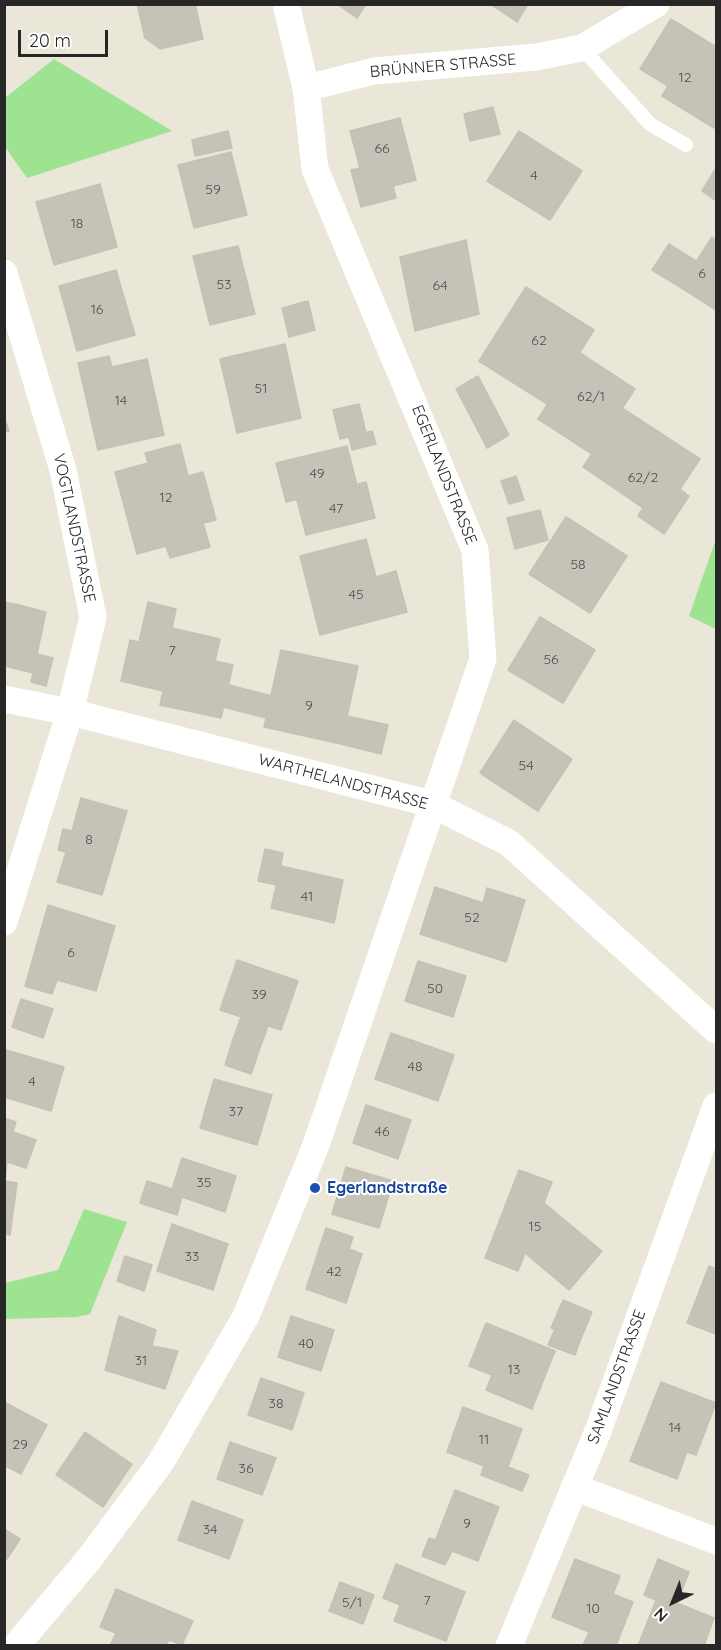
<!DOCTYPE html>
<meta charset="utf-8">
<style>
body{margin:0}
#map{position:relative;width:721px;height:1650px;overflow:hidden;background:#eae6d8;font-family:Quicksand,sans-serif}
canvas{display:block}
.frame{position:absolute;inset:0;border:6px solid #272727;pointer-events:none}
.north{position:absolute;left:643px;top:1572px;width:60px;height:60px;-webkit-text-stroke:4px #fff;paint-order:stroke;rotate:223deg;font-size:16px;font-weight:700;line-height:24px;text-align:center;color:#272727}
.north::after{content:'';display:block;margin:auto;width:21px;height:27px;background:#272727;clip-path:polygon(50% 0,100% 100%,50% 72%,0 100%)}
.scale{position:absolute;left:18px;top:30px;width:90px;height:27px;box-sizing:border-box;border:3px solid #272727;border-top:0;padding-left:8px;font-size:18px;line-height:21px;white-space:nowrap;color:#272727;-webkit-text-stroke:4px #fff;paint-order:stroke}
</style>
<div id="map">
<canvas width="721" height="1650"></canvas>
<div class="frame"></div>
<div class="north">N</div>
<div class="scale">20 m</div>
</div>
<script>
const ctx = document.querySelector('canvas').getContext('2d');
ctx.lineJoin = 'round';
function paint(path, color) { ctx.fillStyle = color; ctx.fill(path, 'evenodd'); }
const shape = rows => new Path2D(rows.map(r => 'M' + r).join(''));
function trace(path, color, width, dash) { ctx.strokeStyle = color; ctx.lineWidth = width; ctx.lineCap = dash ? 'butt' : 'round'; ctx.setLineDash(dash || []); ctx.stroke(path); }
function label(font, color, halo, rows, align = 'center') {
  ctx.font = font + ' Quicksand,sans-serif'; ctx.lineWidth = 4.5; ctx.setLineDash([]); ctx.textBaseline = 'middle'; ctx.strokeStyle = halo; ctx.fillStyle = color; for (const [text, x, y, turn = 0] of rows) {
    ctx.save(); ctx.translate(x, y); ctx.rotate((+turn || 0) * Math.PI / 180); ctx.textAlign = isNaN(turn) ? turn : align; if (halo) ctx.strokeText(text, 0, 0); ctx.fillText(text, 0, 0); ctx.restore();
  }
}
const green = shape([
 [54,59,172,131,27,178,5,147,5,98],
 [716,539,716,629,689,616],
 [84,1209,127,1222,90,1314,77,1317,5,1319,5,1283,58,1270]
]);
const building = shape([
 [137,4,195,4,203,39,160,49,145,38,137,4],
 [337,4,366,4,357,18,337,4],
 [490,4,528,4,517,22,490,4],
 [671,19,716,47,716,123,714,128,662,96,668,86,640,69,671,19],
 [493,107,500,134,470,141,464,114,493,107],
 [400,118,416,180,393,186,396,198,361,207,351,170,360,168,350,131,400,118],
 [228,131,232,148,195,156,192,140,228,131],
 [519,131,582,171,550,220,487,181,519,131],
 [231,152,247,215,194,228,178,165,231,152],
 [716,168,716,201,702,191,716,168],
 [100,184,117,247,54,265,36,202,100,184],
 [712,237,716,240,716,310,680,287,712,237],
 [466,240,479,314,415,331,400,257,466,240],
 [669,244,696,261,680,287,652,270,669,244],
 [238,246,255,314,210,325,193,256,238,246],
 [116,270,135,335,77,351,59,286,116,270],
 [526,287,594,330,547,404,479,361,526,287],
 [308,301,315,330,289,337,282,308,308,301],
 [285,344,301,418,237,433,220,359,285,344],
 [580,353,635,389,592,454,538,419,580,353],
 [109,356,112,367,147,359,164,435,98,450,78,363,109,356],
 [478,376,509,435,487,448,456,389,478,376],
 [359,404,366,433,340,439,333,410,359,404],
 [622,408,700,459,680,489,689,496,664,534,638,516,643,508,583,467,622,408],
 [4,417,9,431,4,432,4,417],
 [372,431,376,444,352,450,349,437,372,431],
 [180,444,188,476,203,472,216,520,203,523,210,547,170,558,166,546,137,554,115,472,148,463,145,453,180,444],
 [347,446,357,485,286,502,276,463,347,446],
 [516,476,524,500,509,504,501,481,516,476],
 [366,482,375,518,306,535,297,500,366,482],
 [540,510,548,540,515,549,507,518,540,510],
 [566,517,627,556,590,613,529,574,566,517],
 [366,539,376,577,396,571,407,612,320,635,300,556,366,539],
 [4,602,19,605,5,666,4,666,4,602],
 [148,602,176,609,172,628,220,639,215,661,233,665,221,718,160,705,163,691,121,681,130,640,139,642,148,602],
 [19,605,46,612,33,673,5,666,19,605],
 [540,617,595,650,563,703,508,670,540,617],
 [281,650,358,666,341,744,264,727,281,650],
 [37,654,53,658,46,686,31,682,37,654],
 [229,685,272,696,266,718,223,707,229,685],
 [347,716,388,725,381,754,341,744,347,716],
 [514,720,572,759,538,811,480,773,514,720],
 [81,798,127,811,102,895,57,882,66,852,58,850,63,829,72,831,81,798],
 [265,849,283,853,277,885,258,881,265,849],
 [281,866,343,880,334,923,271,908,281,866],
 [435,887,483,903,487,888,525,900,506,962,420,934,435,887],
 [48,905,115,926,96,991,57,980,52,994,25,986,48,905],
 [237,960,298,981,281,1030,220,1010,237,960],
 [418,961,466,976,453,1017,405,1001,418,961],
 [21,999,53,1009,43,1038,12,1027,21,999],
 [241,1017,268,1026,260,1048,233,1039,241,1017],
 [391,1033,454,1055,438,1101,375,1079,391,1033],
 [233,1039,260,1048,251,1074,225,1065,233,1039],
 [6,1050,64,1067,51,1111,4,1097,6,1050],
 [214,1079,272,1095,257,1145,200,1128,214,1079],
 [366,1105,411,1120,398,1159,353,1143,366,1105],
 [4,1118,16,1122,13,1132,36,1140,26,1168,4,1161,4,1118],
 [182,1158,236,1176,225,1212,171,1193,182,1158],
 [4,1161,7,1162,5,1181,17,1183,10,1235,4,1234,4,1161],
 [346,1167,393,1181,379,1228,332,1214,346,1167],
 [519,1170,552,1182,544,1203,602,1251,569,1290,525,1253,518,1271,485,1258,519,1170],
 [147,1181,172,1189,171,1193,182,1197,177,1215,140,1203,147,1181],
 [172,1224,228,1244,213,1290,157,1271,172,1224],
 [326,1228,353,1237,349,1249,362,1254,346,1303,306,1289,326,1228],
 [125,1256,152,1265,144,1291,117,1281,125,1256],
 [709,1266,716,1269,716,1334,687,1323,709,1266],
 [563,1300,592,1312,580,1341,551,1328,563,1300],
 [119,1316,156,1330,152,1346,178,1351,165,1389,105,1370,119,1316],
 [291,1316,334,1330,321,1371,278,1357,291,1316],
 [486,1323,555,1351,532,1409,486,1390,492,1375,469,1366,486,1323],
 [555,1329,580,1341,575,1355,548,1345,555,1329],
 [261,1378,304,1393,292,1430,248,1415,261,1378],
 [661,1382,716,1403,696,1455,687,1452,677,1479,630,1461,661,1382],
 [6,1403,47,1425,21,1474,4,1465,6,1403],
 [463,1407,522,1429,508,1467,529,1475,522,1491,481,1475,484,1466,447,1452,463,1407],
 [85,1432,132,1464,103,1507,56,1475,85,1432],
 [230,1442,276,1458,262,1495,217,1479,230,1442],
 [455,1490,499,1507,478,1561,434,1544,455,1490],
 [192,1501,243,1520,229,1559,178,1540,192,1501],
 [4,1529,20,1539,7,1559,4,1557,4,1529],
 [429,1538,436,1540,434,1544,452,1551,445,1565,422,1556,429,1538],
 [575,1559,620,1576,613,1594,633,1602,616,1646,583,1645,589,1632,552,1617,575,1559],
 [658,1559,689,1572,677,1603,714,1618,704,1646,638,1646,656,1600,644,1595,658,1559],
 [396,1564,465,1592,446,1641,394,1621,400,1605,383,1598,396,1564],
 [340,1582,374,1595,363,1624,329,1611,340,1582],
 [116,1589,193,1621,182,1645,169,1640,166,1646,110,1646,116,1633,100,1627,116,1589]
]);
const service = shape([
 [582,48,650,124,686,145]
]);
const minor = shape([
 [306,88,374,71,536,57,582,48,656,4],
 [4,273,63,470,93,617,70,712,4,922],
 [4,699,70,712,432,804,509,843,716,1030],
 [574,1487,716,1541],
 [16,1646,89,1559,161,1462,246,1316,316,1145,483,659,475,550,315,169,306,88,286,4],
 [509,1646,598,1431,716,1106]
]);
const markers = [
 [315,1188,6,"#1a4fb4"]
];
const numberNames = [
 ["12",685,78],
 ["66",382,149],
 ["4",534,176],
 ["59",213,190],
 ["18",77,224],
 ["6",702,274],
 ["53",224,285],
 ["64",440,286],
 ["16",97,310],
 ["62",539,341],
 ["51",261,389],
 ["62/1",591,397],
 ["14",121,401],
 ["49",317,474],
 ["62/2",643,478],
 ["12",166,498],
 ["47",336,509],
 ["58",578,565],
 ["45",356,595],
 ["7",172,651],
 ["56",551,660],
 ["9",309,706],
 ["54",526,766],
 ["8",89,840],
 ["41",307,897],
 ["52",472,918],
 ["6",71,953],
 ["50",435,989],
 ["39",259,995],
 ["48",415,1067],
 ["4",32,1082],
 ["37",236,1112],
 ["46",382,1132],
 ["35",204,1183],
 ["15",535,1227],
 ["33",192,1257],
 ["42",334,1272],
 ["40",306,1344],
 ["31",141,1361],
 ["13",514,1370],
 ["38",276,1404],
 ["14",675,1428],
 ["11",484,1440],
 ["29",20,1445],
 ["36",246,1469],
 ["9",467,1524],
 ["34",210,1530],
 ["7",427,1601],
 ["5/1",352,1603],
 ["10",593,1609]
];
const streetNames = [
 ["BRÜNNER STRASSE",443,66,-5],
 ["EGERLANDSTRASSE",444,475,68],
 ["VOGTLANDSTRASSE",74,528,78],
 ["WARTHELANDSTRASSE",343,782,15],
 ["SAMLANDSTRASSE",617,1377,-70]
];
const transitNames = [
 ["Egerlandstraße",327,1188]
];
paint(green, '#9de392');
paint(building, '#c5c2b8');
trace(building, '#c5c2b2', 1.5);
trace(service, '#fff', 14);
trace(minor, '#fff', 27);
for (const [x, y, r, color] of markers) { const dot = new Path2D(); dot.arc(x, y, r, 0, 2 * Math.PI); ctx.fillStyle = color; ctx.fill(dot); trace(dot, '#fff', 2); }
label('14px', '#4e4e4b', null, numberNames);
label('16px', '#272727', '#fff', streetNames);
label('bold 16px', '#164399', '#fff', transitNames, 'left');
</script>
